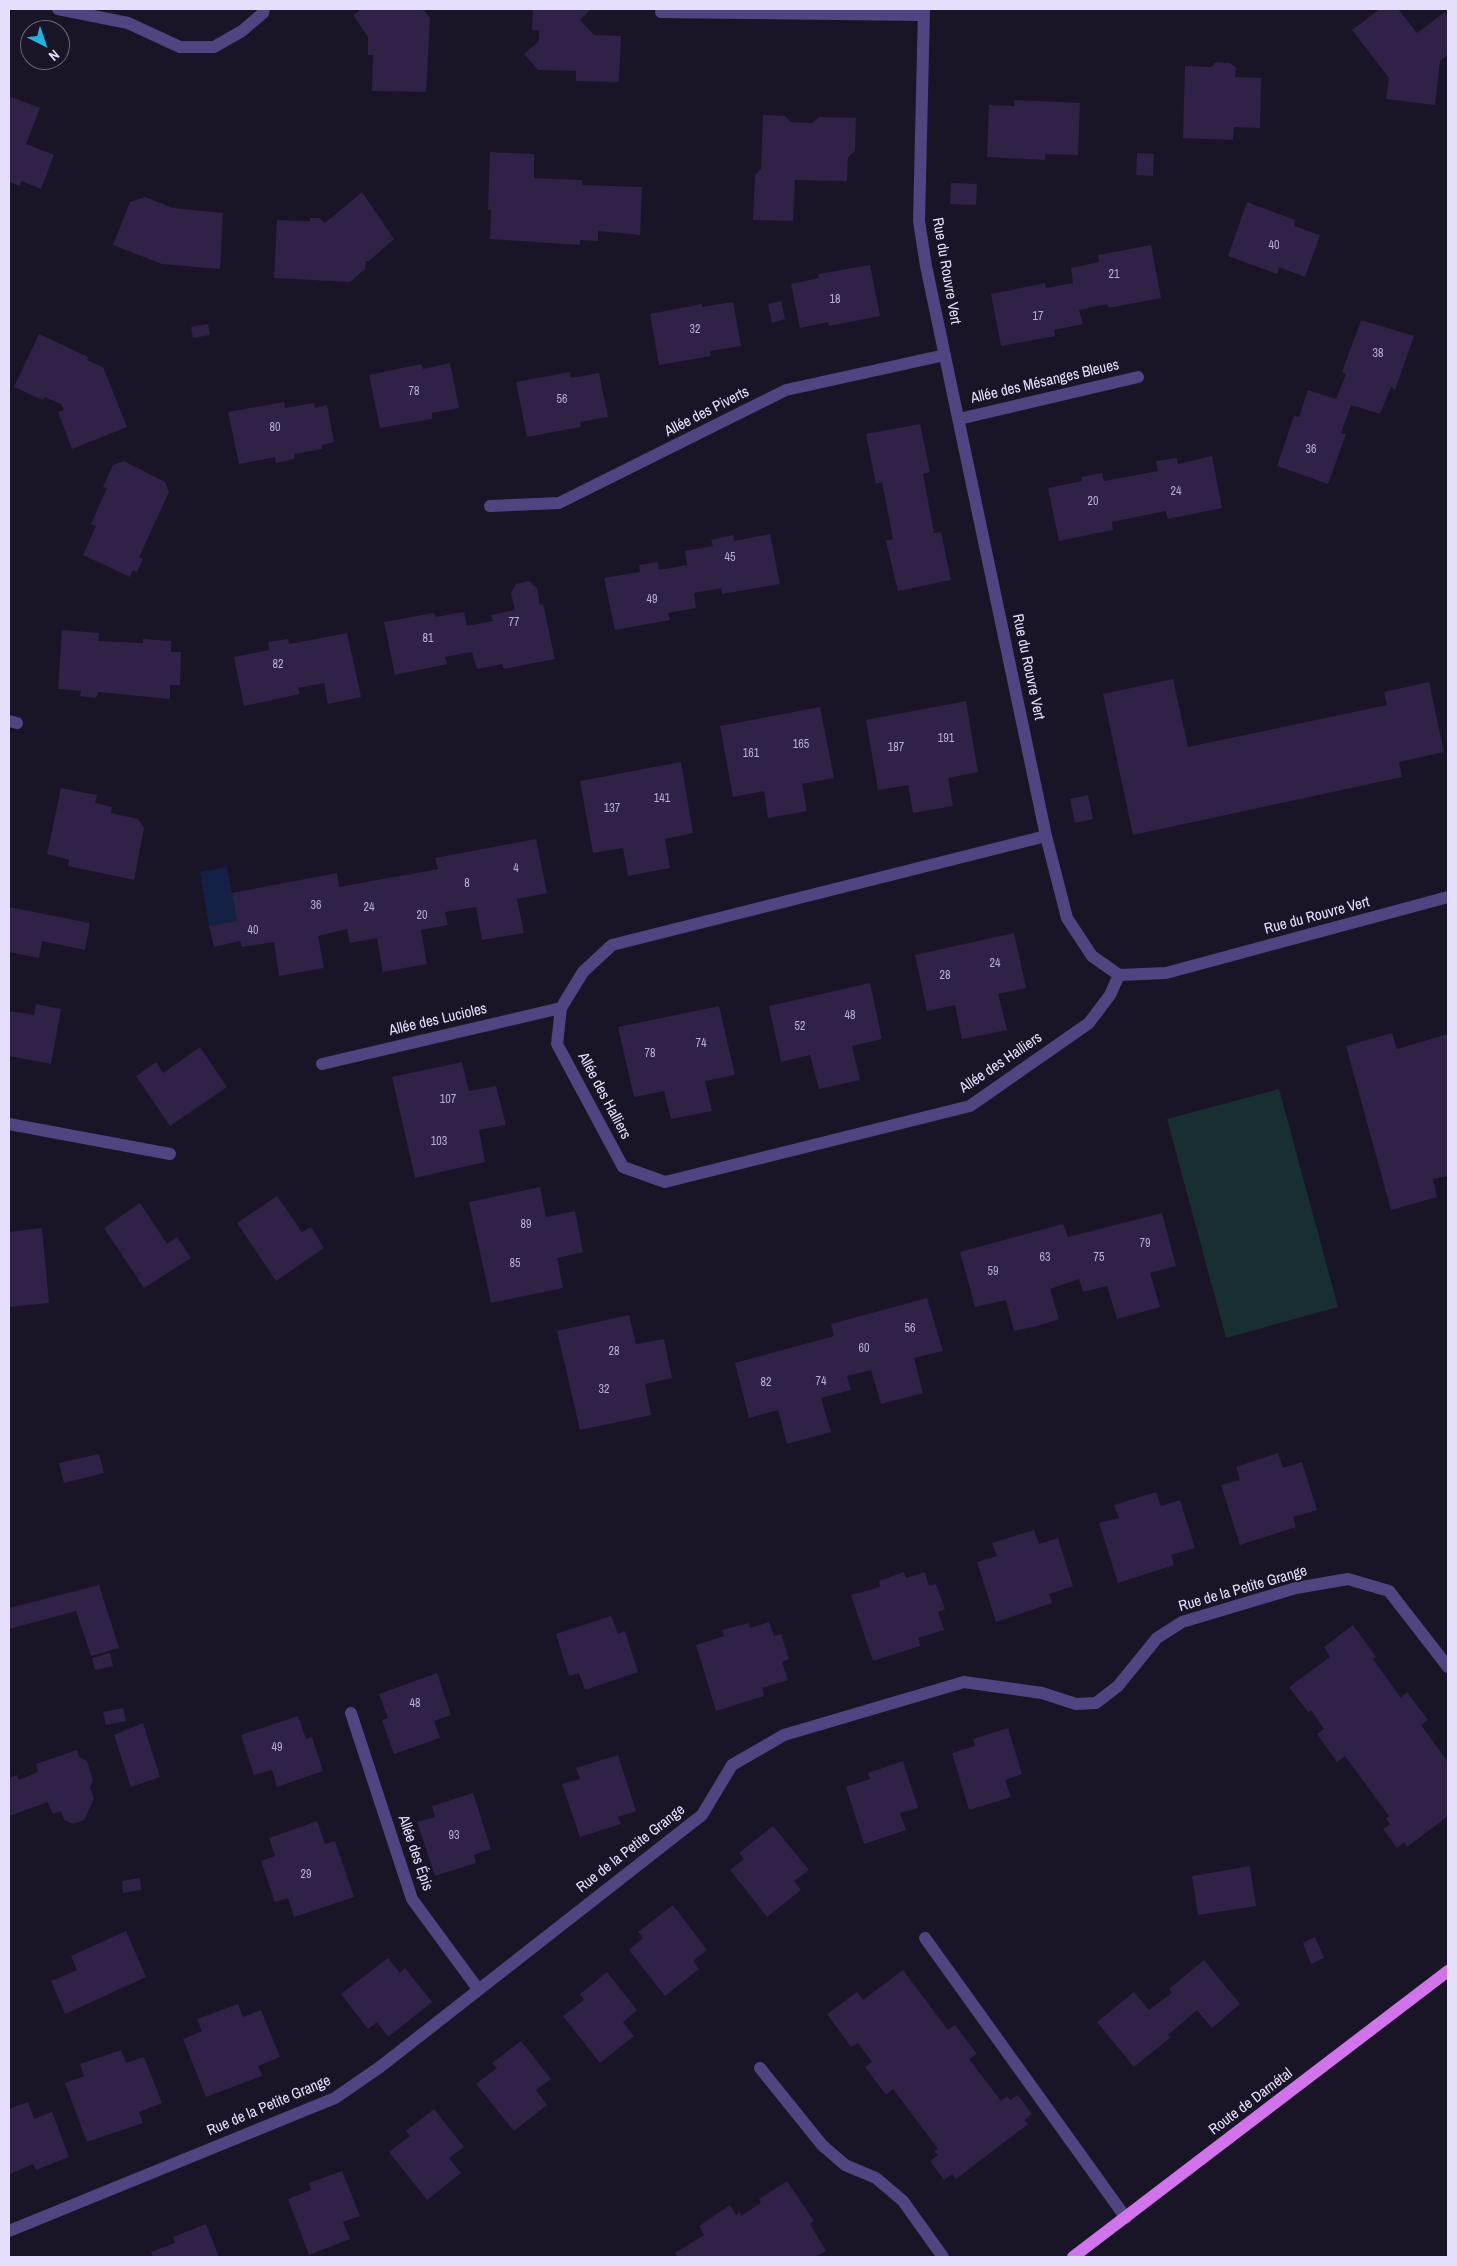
<!DOCTYPE html>
<meta charset="utf-8">
<style>
body{margin:0}
#map{position:relative;width:1457px;height:2266px;overflow:hidden;background:#1a1427;font-family:"Archivo Narrow",sans-serif}
canvas{display:block}
.frame{position:absolute;inset:0;border:10px solid #e6defb;pointer-events:none}
.north{position:absolute;left:20px;top:20px;width:50px;height:50px;box-sizing:border-box;background:#1a1427;border:1px solid #6c657c;border-radius:50%;rotate:139deg;font-size:14px;font-weight:700;line-height:20px;text-align:center;color:#e6defb}
.north::after{content:'';display:block;margin:auto;width:18px;height:22px;background:#24b3e1;clip-path:polygon(50% 0,100% 100%,50% 72%,0 100%)}
</style>
<div id="map">
<canvas width="1457" height="2266"></canvas>
<div class="frame"></div>
<div class="north">N</div>
</div>
<script>
const ctx = document.querySelector('canvas').getContext('2d');
ctx.lineJoin = 'round';
function paint(path, color) { ctx.fillStyle = color; ctx.fill(path, 'evenodd'); }
const shape = rows => new Path2D(rows.map(r => 'M' + r).join(''));
function trace(path, color, width, dash) { ctx.strokeStyle = color; ctx.lineWidth = width; ctx.lineCap = dash ? 'butt' : 'round'; ctx.setLineDash(dash || []); ctx.stroke(path); }
function label(font, color, halo, rows, align = 'center') {
  ctx.font = font + ' "Archivo Narrow",sans-serif'; ctx.lineWidth = 4; ctx.setLineDash([]); ctx.textBaseline = 'middle'; ctx.strokeStyle = halo; ctx.fillStyle = color; for (const [text, x, y, turn = 0] of rows) {
    ctx.save(); ctx.translate(x, y); ctx.rotate((+turn || 0) * Math.PI / 180); ctx.textAlign = isNaN(turn) ? turn : align; if (halo) ctx.strokeText(text, 0, 0); ctx.fillText(text, 0, 0); ctx.restore();
  }
}
const green = shape([
 [1279,1089,1338,1307,1226,1338,1167,1119]
]);
const water = shape([
 [227,867,237,921,209,926,200,872]
]);
const building = shape([
 [362,9,423,9,430,18,426,92,372,91,373,55,368,55,368,37,353,15],
 [533,9,591,9,580,20,594,35,621,36,619,82,576,81,576,71,538,70,524,54,539,41,539,30,532,30],
 [1380,9,1398,9,1417,33,1445,12,1448,17,1448,55,1440,61,1435,105,1386,99,1389,78,1352,30],
 [1216,62,1230,63,1236,68,1235,77,1261,78,1260,128,1234,127,1233,140,1183,138,1185,66,1211,67],
 [9,96,40,108,26,144,54,155,41,189,21,181,20,186,9,182],
 [1014,100,1080,103,1078,155,1045,154,1045,160,987,157,989,105,1014,106],
 [763,115,785,116,791,122,812,123,819,117,856,118,855,151,848,157,847,181,795,180,793,221,753,220,755,175,761,169],
 [490,152,534,154,534,178,582,180,582,185,642,187,640,235,598,231,598,241,580,240,580,245,490,239,491,210,488,210],
 [1137,153,1154,154,1153,176,1136,175],
 [951,183,977,184,976,205,950,204],
 [362,192,394,239,369,261,366,261,365,269,350,282,274,278,277,220,310,221,310,218,319,218,325,223],
 [145,197,173,208,223,213,220,269,162,264,113,245,130,202],
 [1247,202,1295,220,1294,226,1320,235,1305,277,1279,267,1277,274,1228,256],
 [1151,245,1161,298,1109,308,1107,304,1079,310,1083,324,1054,330,1055,336,1001,346,991,294,1045,283,1046,288,1073,283,1071,268,1099,262,1098,255],
 [870,265,880,316,829,326,828,322,800,328,791,284,819,278,818,274],
 [781,301,785,319,772,323,768,304],
 [733,302,741,346,710,351,711,356,659,365,650,314,702,304,702,307],
 [1361,320,1414,336,1395,390,1391,387,1380,414,1351,405,1341,433,1346,434,1328,484,1277,466,1294,416,1299,417,1308,390,1336,399,1346,374,1342,372],
 [208,324,210,335,193,338,191,327],
 [39,334,88,357,87,360,103,367,127,427,72,449,58,412,64,410,61,404,45,397,43,400,14,387],
 [450,363,459,408,432,413,432,419,380,428,369,375,421,364,423,369],
 [570,372,571,378,599,373,608,417,580,422,581,427,527,437,516,382],
 [284,402,285,408,314,403,315,408,327,405,334,442,322,445,322,449,294,454,295,459,276,463,275,457,239,464,228,412],
 [920,424,930,472,923,474,934,533,941,532,951,580,898,591,886,541,893,539,882,482,876,484,866,434],
 [1212,456,1222,508,1168,519,1166,511,1112,522,1113,530,1059,541,1048,488,1082,481,1081,477,1102,473,1104,481,1158,471,1156,461,1177,458,1178,464],
 [124,461,165,482,169,492,139,557,143,559,137,572,133,570,130,577,83,555,96,526,91,524,107,488,103,487,113,465],
 [770,534,780,584,722,594,721,588,694,593,696,608,668,613,670,620,615,630,604,578,640,572,639,565,658,562,659,570,687,565,685,551,713,546,711,540,733,535,734,541],
 [529,581,537,588,540,605,543,604,555,659,504,669,502,664,477,669,472,652,445,657,447,664,395,675,384,622,434,613,436,617,464,612,467,626,493,621,491,615,515,610,511,593,516,584],
 [62,630,99,633,98,641,143,643,143,639,171,641,171,652,181,652,180,685,170,685,170,699,98,692,96,698,80,696,81,691,58,689],
 [347,633,361,697,328,704,324,683,298,688,300,694,244,706,234,657,269,650,268,642,288,639,289,644],
 [1173,679,1188,747,1387,705,1384,692,1429,682,1444,752,1399,762,1402,777,1133,835,1103,694],
 [966,701,978,772,948,778,953,806,913,813,908,785,878,790,866,720],
 [820,707,834,778,802,784,807,811,768,818,764,791,733,797,720,726],
 [681,762,693,833,665,839,670,868,628,876,623,848,593,853,580,781],
 [61,788,97,795,95,803,112,807,111,813,138,819,144,828,134,880,68,866,69,860,47,854],
 [1088,795,1093,819,1075,823,1070,799],
 [536,839,547,893,517,899,524,933,482,940,476,907,445,912,448,925,421,930,427,964,383,972,377,938,350,943,347,929,318,936,324,968,279,976,274,942,242,947,240,941,214,947,209,926,237,921,232,893,337,873,339,887,438,869,435,858],
 [9,907,90,923,85,950,42,941,39,958,9,952],
 [1014,933,1026,988,998,994,1007,1030,962,1039,955,1005,927,1011,915,955],
 [870,983,882,1039,852,1046,860,1080,819,1089,810,1055,781,1062,769,1006],
 [36,1004,61,1009,51,1064,9,1056,9,1011,34,1015],
 [719,1006,735,1075,705,1081,712,1111,671,1119,664,1091,634,1097,618,1027],
 [1392,1033,1397,1049,1448,1034,1448,1176,1433,1179,1437,1197,1391,1210,1346,1046],
 [200,1047,227,1087,170,1126,136,1076,156,1062,163,1073],
 [462,1062,469,1091,496,1086,506,1125,479,1130,485,1162,415,1178,392,1077],
 [540,1187,546,1217,575,1211,583,1252,557,1258,563,1288,491,1303,469,1202],
 [277,1196,302,1232,311,1227,324,1248,276,1281,237,1223],
 [140,1203,167,1244,177,1237,191,1258,144,1288,104,1228],
 [1162,1213,1176,1266,1150,1273,1160,1307,1117,1319,1107,1286,1083,1292,1079,1279,1050,1289,1059,1319,1037,1326,1014,1331,1006,1300,975,1307,960,1252,1063,1224,1068,1237],
 [42,1228,49,1303,9,1307,9,1232],
 [927,1298,943,1351,914,1358,923,1393,881,1404,871,1370,847,1376,851,1390,821,1398,831,1432,787,1444,778,1410,749,1418,735,1363,834,1336,831,1324],
 [629,1315,636,1344,664,1339,672,1378,645,1384,651,1415,580,1430,557,1331],
 [1278,1453,1283,1468,1302,1462,1317,1510,1293,1517,1296,1527,1240,1545,1221,1485,1240,1480,1236,1467],
 [99,1454,104,1473,64,1483,59,1463],
 [1156,1492,1161,1506,1180,1500,1195,1548,1171,1555,1174,1565,1118,1583,1099,1523,1119,1518,1114,1505],
 [1034,1530,1039,1544,1058,1538,1073,1586,1049,1594,1052,1603,996,1622,977,1562,997,1556,992,1543],
 [904,1572,906,1578,925,1572,929,1586,936,1584,945,1609,938,1612,944,1630,918,1638,920,1646,873,1661,851,1595,880,1587,879,1581],
 [99,1585,119,1648,91,1656,76,1611,9,1629,9,1608],
 [611,1616,618,1634,625,1631,638,1672,585,1690,579,1673,569,1676,556,1634],
 [769,1622,774,1636,781,1634,789,1659,782,1662,788,1680,762,1688,764,1696,716,1711,696,1645,724,1636,722,1630,748,1623,750,1628],
 [1353,1625,1376,1657,1373,1659,1401,1698,1407,1692,1428,1720,1421,1725,1448,1762,1448,1816,1407,1847,1404,1842,1397,1848,1383,1829,1390,1824,1386,1818,1389,1816,1345,1756,1337,1762,1317,1734,1324,1729,1311,1710,1308,1712,1289,1687,1330,1657,1324,1647],
 [110,1653,113,1666,95,1670,92,1658],
 [437,1673,451,1715,434,1721,440,1738,394,1754,382,1720,388,1718,379,1694],
 [123,1708,126,1721,106,1725,103,1712],
 [298,1716,306,1739,312,1737,323,1771,277,1787,272,1770,254,1775,241,1735],
 [143,1723,160,1777,131,1787,114,1735],
 [1008,1728,1022,1774,1005,1780,1011,1797,969,1810,952,1753,975,1746,973,1739],
 [77,1750,79,1757,87,1761,93,1780,90,1787,94,1799,84,1820,73,1824,64,1820,61,1811,53,1814,48,1802,9,1816,9,1778,17,1775,19,1780,38,1772,36,1764],
 [618,1755,636,1811,618,1817,621,1824,580,1837,562,1784,580,1779,576,1768],
 [903,1761,918,1808,900,1813,906,1830,864,1844,846,1787,870,1779,868,1773],
 [473,1793,491,1849,474,1855,476,1863,435,1876,417,1822,435,1817,432,1806],
 [317,1821,325,1844,335,1841,354,1897,294,1917,288,1898,275,1902,261,1861,275,1856,269,1838],
 [773,1826,809,1870,794,1881,801,1890,767,1917,730,1870,744,1859,739,1853],
 [1250,1866,1256,1906,1198,1915,1192,1876],
 [140,1878,141,1890,123,1893,122,1881],
 [673,1905,707,1950,693,1961,699,1969,665,1996,629,1950,643,1938,638,1932],
 [126,1931,146,1977,65,2014,51,1981,77,1970,71,1956],
 [1315,1937,1324,1958,1311,1964,1303,1943],
 [388,1958,400,1973,405,1968,432,2002,388,2037,377,2022,368,2029,341,1994],
 [1204,1960,1240,2004,1212,2028,1197,2010,1168,2035,1171,2037,1134,2067,1097,2022,1134,1992,1149,2010,1172,1993,1169,1989],
 [903,1970,948,2030,955,2025,977,2054,969,2059,1001,2101,1007,2096,1010,2100,1018,2095,1032,2114,1024,2120,1028,2124,956,2179,952,2174,944,2180,930,2161,938,2155,934,2151,938,2149,893,2089,886,2095,865,2067,872,2062,858,2043,851,2047,827,2014,857,1992,863,2000],
 [607,1972,637,2010,623,2022,634,2036,600,2063,563,2016,584,2000,580,1994],
 [238,2004,243,2017,261,2010,280,2057,258,2066,262,2076,206,2097,183,2039,202,2031,197,2019],
 [521,2041,551,2079,536,2090,547,2105,514,2131,476,2084,497,2068,492,2063],
 [121,2050,126,2063,144,2057,162,2103,139,2112,143,2123,87,2142,65,2083,84,2076,80,2064],
 [28,2102,34,2119,52,2112,69,2157,36,2170,33,2164,10,2174,9,2109],
 [434,2109,464,2147,449,2158,461,2173,427,2200,389,2152,410,2136,406,2131],
 [342,2171,360,2216,343,2222,350,2239,309,2255,288,2199,311,2190,309,2183],
 [787,2181,814,2221,810,2224,826,2251,815,2257,678,2257,675,2253,704,2235,699,2226,730,2205,736,2215,740,2212,741,2216,761,2203,759,2199],
 [206,2224,219,2257,153,2257,151,2252,175,2243,173,2237]
]);
const minor = shape([
 [58,9,128,23,180,47,214,47,242,31,263,13,264,9],
 [924,9,919,221,926,266,1046,836,1067,918,1092,956,1119,975,1166,973,1448,897],
 [661,12,924,15],
 [959,419,1138,377],
 [490,506,559,503,786,390,945,355],
 [9,721,17,723],
 [1046,836,612,945,583,972,561,1008,557,1044,623,1167,665,1182,970,1106,1089,1023,1110,995,1119,975],
 [322,1064,561,1008],
 [9,1124,170,1154],
 [351,1713,412,1899,478,1989],
 [925,1938,1126,2218],
 [760,2068,822,2145,845,2165,876,2178,903,2201,943,2257],
 [9,2231,335,2098,380,2067,702,1815,732,1765,784,1735,964,1682,1042,1693,1076,1704,1096,1703,1118,1686,1157,1638,1182,1622,1296,1588,1348,1579,1389,1591,1448,1667]
]);
const major = shape([
 [1073,2257,1448,1971]
]);
const numberNames = [
 ["40",1274,246],
 ["21",1114,275],
 ["18",835,300],
 ["17",1038,317],
 ["32",695,330],
 ["38",1378,354],
 ["78",414,392],
 ["56",562,400],
 ["80",275,428],
 ["36",1311,450],
 ["24",1176,492],
 ["20",1093,502],
 ["45",730,558],
 ["49",652,600],
 ["77",514,623],
 ["81",428,639],
 ["82",278,665],
 ["191",946,739],
 ["165",801,745],
 ["187",896,748],
 ["161",751,754],
 ["141",662,799],
 ["137",612,809],
 ["4",516,869],
 ["8",467,884],
 ["36",316,906],
 ["24",369,908],
 ["20",422,916],
 ["40",253,931],
 ["24",995,964],
 ["28",945,976],
 ["48",850,1016],
 ["52",800,1027],
 ["74",701,1044],
 ["78",650,1054],
 ["107",448,1100],
 ["103",439,1142],
 ["89",526,1225],
 ["79",1145,1244],
 ["63",1045,1258],
 ["75",1099,1258],
 ["85",515,1264],
 ["59",993,1272],
 ["56",910,1329],
 ["60",864,1349],
 ["28",614,1352],
 ["74",821,1382],
 ["82",766,1383],
 ["32",604,1390],
 ["48",415,1704],
 ["49",277,1748],
 ["93",454,1836],
 ["29",306,1875]
];
const streetNames = [
 ["Rue du Rouvre Vert",946,271,80],
 ["Allée des Mésanges Bleues",1045,382,-13],
 ["Allée des Piverts",707,412,-27],
 ["Rue du Rouvre Vert",1028,667,78],
 ["Rue du Rouvre Vert",1317,916,-15],
 ["Allée des Lucioles",438,1020,-13],
 ["Allée des Halliers",1001,1063,-34],
 ["Allée des Halliers",604,1096,62],
 ["Rue de la Petite Grange",1243,1589,-16],
 ["Rue de la Petite Grange",631,1849,-38],
 ["Allée des Épis",415,1853,71],
 ["Route de Darnétal",1251,2102,-37],
 ["Rue de la Petite Grange",269,2106,-23]
];
paint(green, '#182e30');
paint(water, '#142045');
paint(building, '#2f2246');
trace(minor, '#504580', 12);
trace(major, '#d174ec', 12);
label('12px', '#b8afce', null, numberNames);
label('15px', '#e6defb', '#1a1427', streetNames);
</script>
